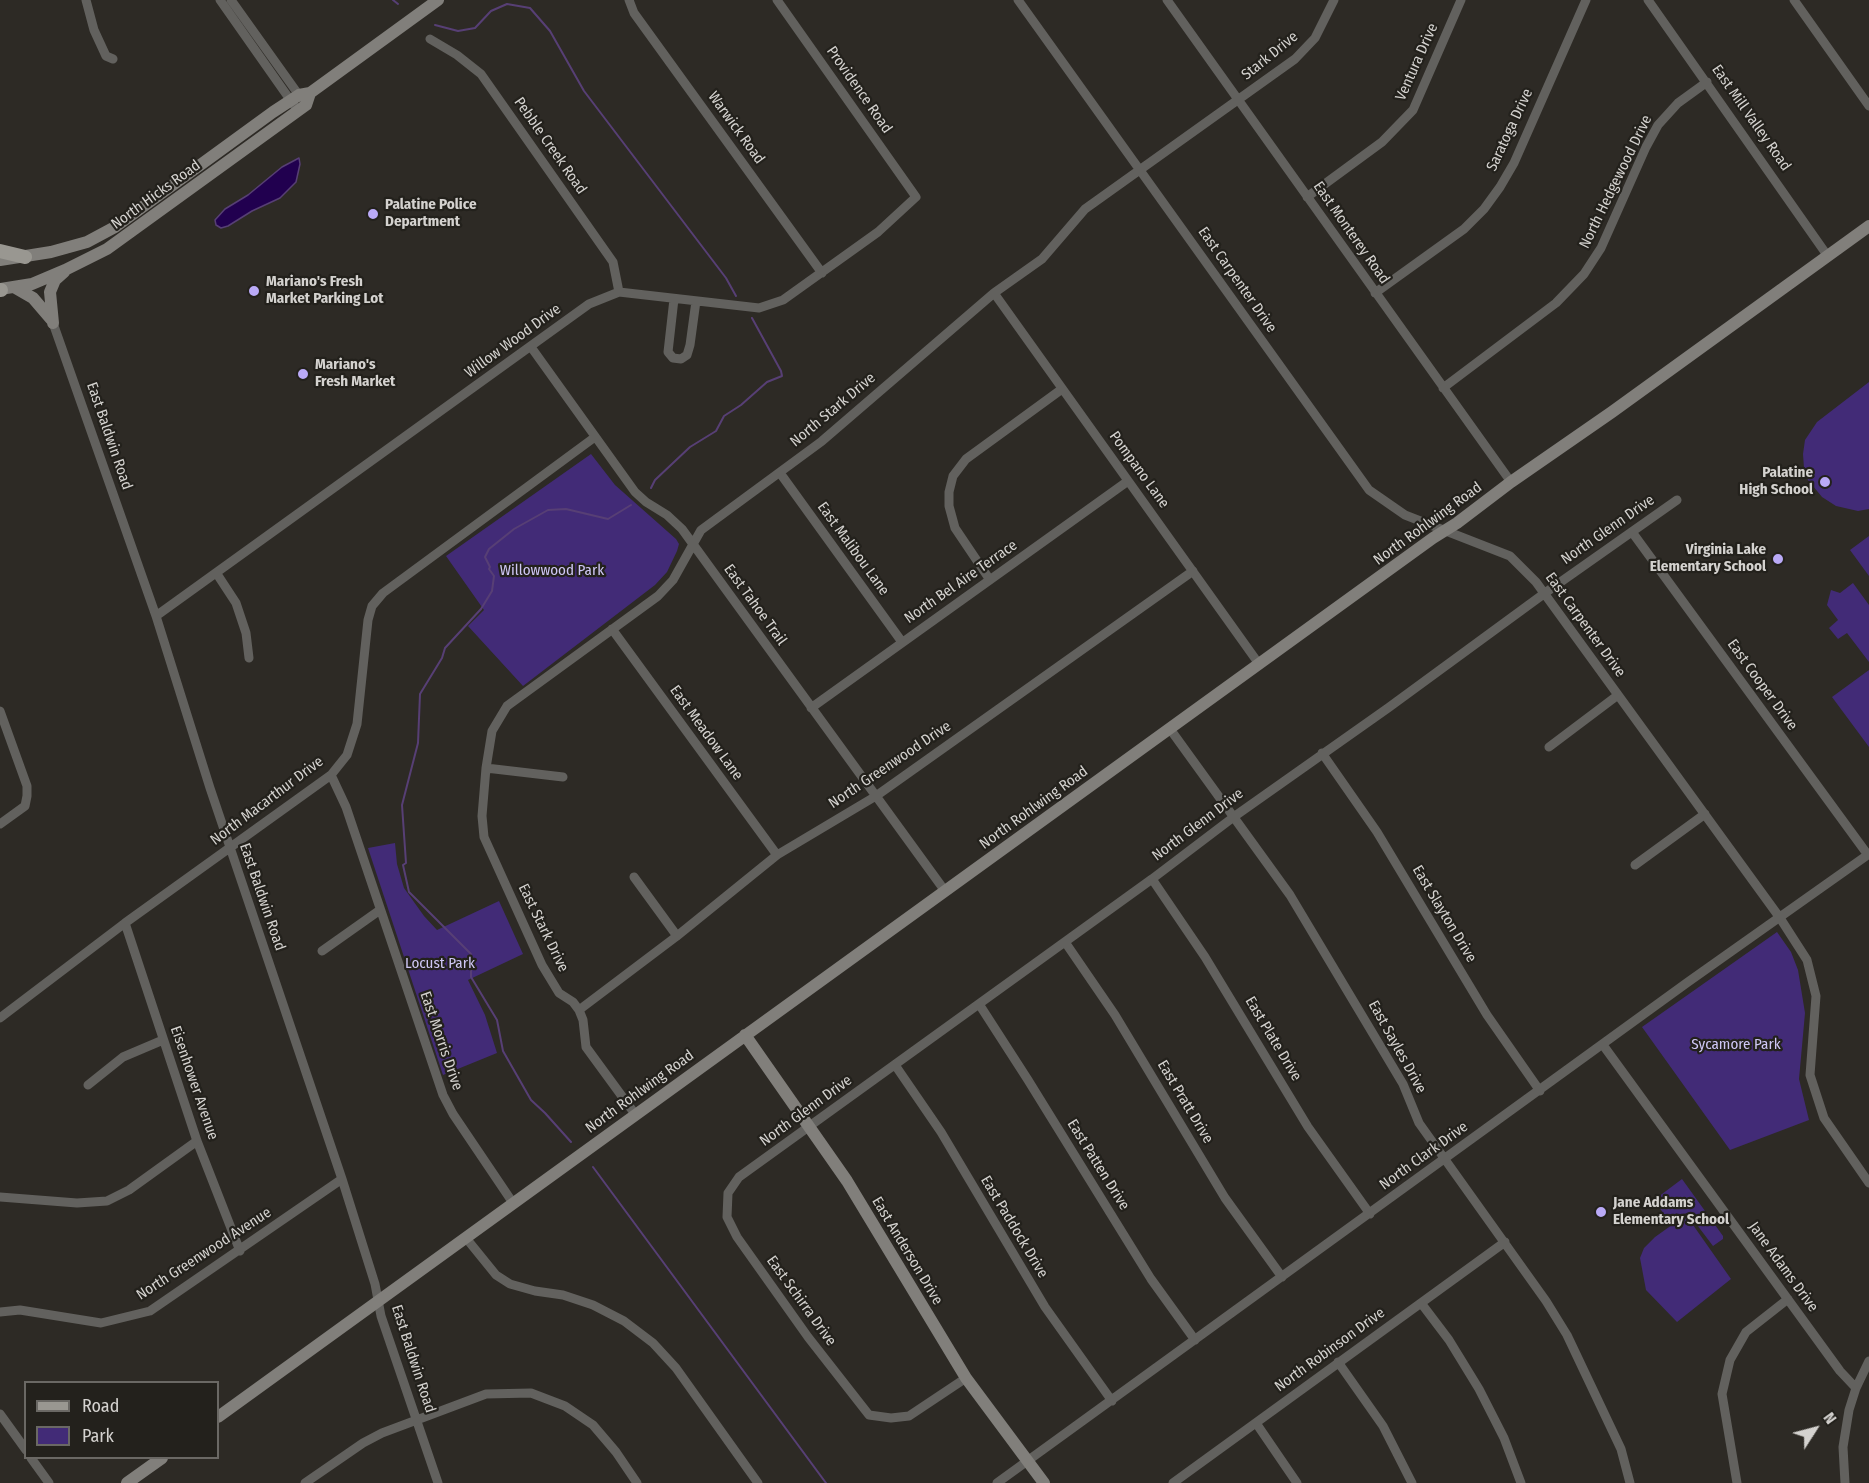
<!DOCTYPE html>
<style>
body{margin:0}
#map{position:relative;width:1869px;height:1483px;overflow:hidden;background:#2d2a25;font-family:"Fira Sans Condensed",sans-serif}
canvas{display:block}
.legend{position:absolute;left:24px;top:1381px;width:195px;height:78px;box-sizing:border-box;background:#23211c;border:2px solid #6a6864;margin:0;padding:8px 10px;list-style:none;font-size:18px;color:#d4d2cf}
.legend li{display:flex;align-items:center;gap:12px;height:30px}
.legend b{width:30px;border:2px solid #6a6864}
.north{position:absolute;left:1785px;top:1399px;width:60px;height:60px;-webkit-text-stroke:4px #23211c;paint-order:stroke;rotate:54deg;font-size:16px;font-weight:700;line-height:24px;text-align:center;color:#d4d2cf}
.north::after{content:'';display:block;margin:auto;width:21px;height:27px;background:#d4d2cf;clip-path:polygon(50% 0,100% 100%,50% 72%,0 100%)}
</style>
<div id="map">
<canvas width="1869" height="1483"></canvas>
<ul class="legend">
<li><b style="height:8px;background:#999791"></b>Road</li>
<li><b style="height:16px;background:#422b77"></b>Park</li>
</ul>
<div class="north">N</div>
</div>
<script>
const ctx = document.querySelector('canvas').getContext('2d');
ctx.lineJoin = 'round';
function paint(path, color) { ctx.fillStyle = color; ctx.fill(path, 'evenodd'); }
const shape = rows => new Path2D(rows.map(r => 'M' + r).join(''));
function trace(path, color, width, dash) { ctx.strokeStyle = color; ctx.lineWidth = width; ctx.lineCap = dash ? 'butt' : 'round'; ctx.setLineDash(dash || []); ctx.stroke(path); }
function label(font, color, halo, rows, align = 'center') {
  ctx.font = font + ' "Fira Sans Condensed",sans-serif'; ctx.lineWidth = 4.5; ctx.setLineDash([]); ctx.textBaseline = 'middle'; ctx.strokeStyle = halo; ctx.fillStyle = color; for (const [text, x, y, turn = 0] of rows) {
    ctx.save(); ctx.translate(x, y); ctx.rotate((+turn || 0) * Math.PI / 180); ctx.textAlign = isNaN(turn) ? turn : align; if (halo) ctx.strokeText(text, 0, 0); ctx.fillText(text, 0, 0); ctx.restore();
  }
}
const green = shape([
 [1869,382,1869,509,1858,511,1836,506,1822,497,1808,480,1804,468,1803,454,1805,440,1817,422],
 [591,454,615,485,676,539,679,544,677,551,667,572,655,585,523,686,468,626,484,610,446,556],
 [1869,536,1869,576,1850,550],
 [1853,583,1869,605,1869,662,1847,633,1838,639,1829,628,1838,620,1827,605,1831,590,1840,593],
 [1869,670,1869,747,1832,697],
 [395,843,397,864,404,888,424,916,437,930,499,901,523,954,468,980,485,1015,497,1053,443,1075,368,848],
 [1777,932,1791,952,1798,970,1805,1013,1799,1079,1809,1120,1730,1150,1642,1027],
 [1682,1179,1723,1236,1723,1239,1713,1246,1688,1213,1666,1217,1654,1200],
 [1686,1215,1731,1279,1677,1322,1646,1290,1640,1258,1644,1248,1655,1237]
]);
const water = shape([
 [299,158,300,164,296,182,280,198,252,211,228,226,221,228,216,225,215,220,225,209,248,195,282,167,299,158]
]);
const stream = shape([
 [393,0,398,4],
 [435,25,458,31,475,28,491,11,507,4,530,8,550,31,584,91,726,278,736,296],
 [651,488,655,480,690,447,716,431,724,416,741,405,767,382,782,376,781,371,752,318],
 [571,1142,545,1113,531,1100,503,1051,497,1020,471,977,471,954,409,892,403,865,406,863,402,805,418,743,420,694,442,658,445,648,481,609,492,591,494,576,489,569,490,567,485,557,489,549,514,529,548,510,566,509,608,519,631,505],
 [593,1167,826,1483]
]);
const street = shape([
 [86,0,94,30,106,56,113,59],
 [220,0,298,111],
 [231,0,301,98],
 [629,0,634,13,822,273],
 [1018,0,1369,490,1405,515,1510,556,1536,582,1780,918,1807,960,1816,996,1810,1075,1824,1118,1869,1183],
 [1167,0,1511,482],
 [1648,0,1827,255],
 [1794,0,1869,106],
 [430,39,457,55,481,74,613,262,619,292],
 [1307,197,1382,142,1413,110,1461,0],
 [994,293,1259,664],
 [1375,293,1464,229,1484,209,1500,187,1514,163,1586,0],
 [674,299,668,352,673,358,681,359,687,355,690,345,696,301],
 [53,323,156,616,210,788,342,1179,375,1284,381,1316,438,1483],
 [531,347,635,492,646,502,667,515,682,529,945,891],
 [1443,388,1556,303,1584,274,1601,248,1646,147,1658,125,1678,103,1707,82],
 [780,473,902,642],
 [1632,532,1868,855],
 [217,574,236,603,246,633,249,658],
 [990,580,955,528,949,506,949,492,953,476,966,459,1062,389],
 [156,616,589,304,619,292,759,308,783,300,878,232,916,197,777,0],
 [612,629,777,855],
 [811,708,1128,481],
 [0,711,27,786,27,796,25,806,0,824],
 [1170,729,1290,895,1403,1084,1419,1123,1546,1301,1567,1335,1621,1449,1630,1483],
 [1549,747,1618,695],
 [1322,753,1377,832,1487,1015,1540,1091],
 [486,768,563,777],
 [331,775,346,807,443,1095,453,1114,513,1203],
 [1635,865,1705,814],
 [634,877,677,936],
 [1152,879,1205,957,1308,1127,1370,1214],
 [125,923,197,1141,240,1251],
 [1065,942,1115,1015,1225,1198,1282,1277],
 [322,951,380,910],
 [979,1004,1028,1080,1151,1279,1195,1340],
 [579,1010,677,936,777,855,876,796,1193,571],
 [0,1018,125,923,331,775,347,755,357,724,368,620,372,606,383,593,595,437],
 [1603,1045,1840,1371,1856,1388],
 [895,1065,941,1132,1045,1307,1112,1401],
 [88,1085,123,1057,163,1040],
 [635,1114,586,1047,583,1020,579,1010,573,1002,559,993,542,965,484,837,482,816,486,768,492,731,507,706,658,596,673,580,701,530,822,441,994,293,1042,259,1085,209,1295,59,1315,38,1334,0],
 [0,1197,77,1203,107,1201,129,1190,197,1141],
 [466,1238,496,1275,510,1284,535,1291,563,1295,593,1305,624,1321,653,1343,676,1368,758,1483],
 [1421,1303,1449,1340,1479,1389,1504,1438,1521,1483],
 [0,1312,20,1310,101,1323,150,1311,342,1179],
 [1338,1362,1383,1426,1412,1483],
 [966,1378,909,1416,891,1418,869,1415,808,1337,737,1237,727,1217,728,1193,739,1177,1152,879,1235,816,1388,708,1545,593,1677,500],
 [0,1414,26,1450],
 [1256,1423,1297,1483],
 [31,1458,49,1483],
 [305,1483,363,1443,382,1433,486,1394,531,1393,565,1406,593,1425,616,1452,637,1483],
 [997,1483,1688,982,1869,854],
 [1173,1483,1505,1242],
 [1737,1483,1722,1394,1730,1360,1746,1332,1788,1299],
 [1845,1483,1843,1447,1849,1410,1856,1388,1869,1361]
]);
const secondary = shape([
 [0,260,51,252,87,242,115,227,273,112,299,95,310,93,438,0],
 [14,287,33,298,51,319],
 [0,289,32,284,65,270,107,249,306,105,310,93],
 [53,323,50,292,55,280,64,272],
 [745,1035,847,1181,966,1378,1044,1483],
 [218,1417,1433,538,1457,523,1511,482,1612,412,1869,226],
 [127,1483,162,1458]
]);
const primary = shape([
 [0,251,25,257],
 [0,290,1,290]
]);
const markers = [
 [373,214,6,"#baaaf7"],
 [254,291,6,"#baaaf7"],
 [303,374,6,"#baaaf7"],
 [1825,482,6,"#baaaf7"],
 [1778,559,6,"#baaaf7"],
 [1601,1212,6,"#baaaf7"]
];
const streetNames = [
 ["Stark Drive",1270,56,-39],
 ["Ventura Drive",1417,62,-66],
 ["Providence Road",859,90,55],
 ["East Mill Valley Road",1751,118,55],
 ["Warwick Road",736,128,54],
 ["Saratoga Drive",1510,130,-65],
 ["Pebble Creek Road",550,146,55],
 ["North Hedgewood Drive",1616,182,-64],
 ["North Hicks Road",156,195,-36],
 ["East Monterey Road",1351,233,55],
 ["East Carpenter Drive",1237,280,55],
 ["Willow Wood Drive",513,341,-36],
 ["North Stark Drive",833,410,-40],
 ["East Baldwin Road",109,436,71],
 ["Pompano Lane",1139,470,54],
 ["North Rohlwing Road",1428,524,-36],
 ["North Glenn Drive",1608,530,-35],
 ["East Malibou Lane",853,549,54],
 ["North Bel Aire Terrace",961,582,-35],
 ["East Tahoe Trail",755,605,54],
 ["East Carpenter Drive",1585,625,54],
 ["East Cooper Drive",1762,685,54],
 ["East Meadow Lane",706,733,54],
 ["North Greenwood Drive",890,765,-34],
 ["North Macarthur Drive",267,801,-37],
 ["North Rohlwing Road",1034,808,-36],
 ["North Glenn Drive",1198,825,-37],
 ["East Baldwin Road",262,897,71],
 ["East Slayton Drive",1444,914,59],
 ["East Stark Drive",543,928,64],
 ["East Plate Drive",1273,1039,59],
 ["East Morris Drive",441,1041,71],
 ["East Sayles Drive",1397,1047,61],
 ["Eisenhower Avenue",194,1083,71],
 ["North Rohlwing Road",640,1092,-36],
 ["East Pratt Drive",1185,1102,59],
 ["North Glenn Drive",806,1111,-36],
 ["North Clark Drive",1424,1156,-36],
 ["East Patten Drive",1098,1165,58],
 ["East Paddock Drive",1014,1227,59],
 ["East Anderson Drive",907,1251,59],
 ["North Greenwood Avenue",204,1254,-33],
 ["Jane Adams Drive",1783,1267,54],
 ["East Schirra Drive",801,1301,54],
 ["North Robinson Drive",1330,1350,-36],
 ["East Baldwin Road",413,1359,72]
];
const poiNames = [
 ["Palatine Police",385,205],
 ["Department",385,222],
 ["Mariano's Fresh",266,282],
 ["Market Parking Lot",266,299],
 ["Mariano's",315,365],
 ["Fresh Market",315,382],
 ["Palatine",1813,473,"right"],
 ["High School",1813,490,"right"],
 ["Virginia Lake",1766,550,"right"],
 ["Elementary School",1766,567,"right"],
 ["Jane Addams",1613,1203],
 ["Elementary School",1613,1220]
];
const parkNames = [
 ["Willowwood Park",552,571],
 ["Locust Park",440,964],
 ["Sycamore Park",1736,1045]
];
paint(green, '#422b77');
paint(water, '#21004f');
trace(water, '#573f75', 1.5);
trace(stream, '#573f75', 2);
trace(street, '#62615e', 9);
trace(secondary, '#817f7b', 12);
trace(primary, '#999791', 14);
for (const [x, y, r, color] of markers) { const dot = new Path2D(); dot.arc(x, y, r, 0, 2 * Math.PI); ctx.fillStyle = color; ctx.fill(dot); trace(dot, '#23211c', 2); }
label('15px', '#d4d2cf', '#23211c', streetNames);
label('bold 15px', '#d4d2cf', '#23211c', poiNames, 'left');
label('15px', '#cfc7f5', '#23211c', parkNames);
</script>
